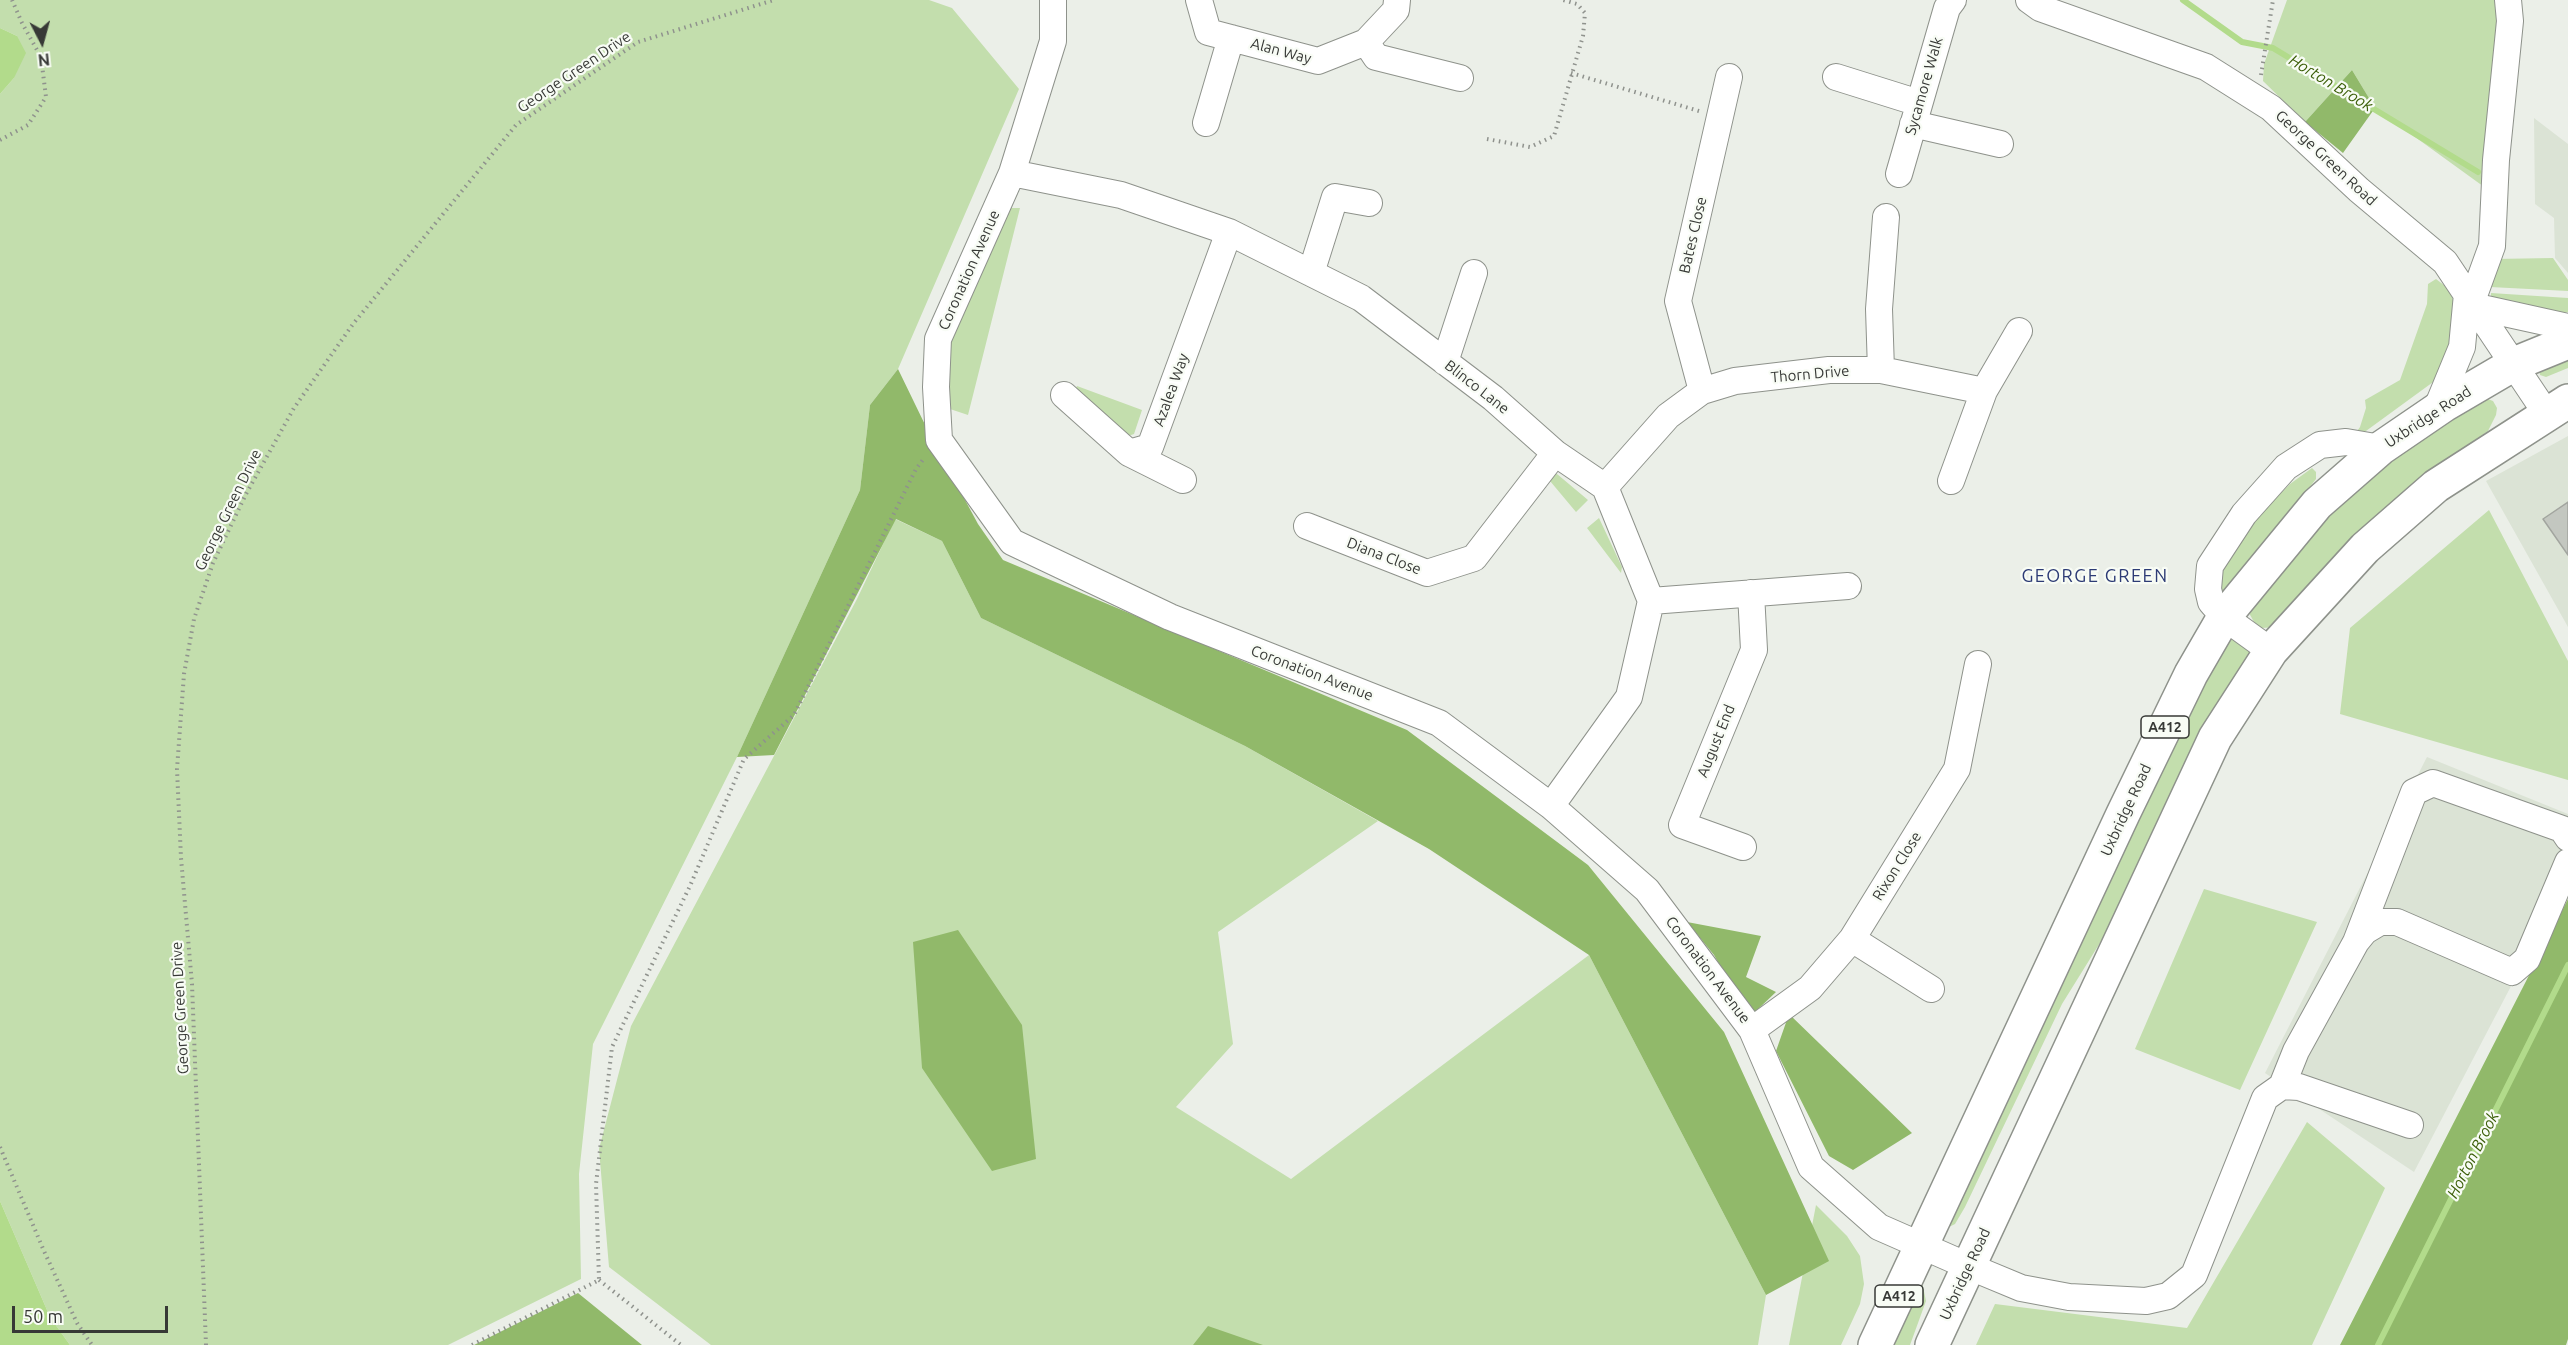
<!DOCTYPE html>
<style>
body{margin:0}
#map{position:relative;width:2568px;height:1345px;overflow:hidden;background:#ebefe8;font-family:Ubuntu,sans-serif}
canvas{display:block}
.north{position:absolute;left:12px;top:12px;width:60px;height:60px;-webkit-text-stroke:4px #f8fcf5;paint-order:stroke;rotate:174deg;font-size:16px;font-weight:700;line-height:24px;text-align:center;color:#373936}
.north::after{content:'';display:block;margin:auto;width:21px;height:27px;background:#373936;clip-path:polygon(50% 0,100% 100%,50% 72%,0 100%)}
.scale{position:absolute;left:12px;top:1306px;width:156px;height:27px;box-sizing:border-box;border:3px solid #373936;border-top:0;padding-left:8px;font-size:18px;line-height:21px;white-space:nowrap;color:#373936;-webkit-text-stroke:4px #f8fcf5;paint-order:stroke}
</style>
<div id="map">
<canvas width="2568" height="1345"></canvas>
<div class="north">N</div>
<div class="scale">50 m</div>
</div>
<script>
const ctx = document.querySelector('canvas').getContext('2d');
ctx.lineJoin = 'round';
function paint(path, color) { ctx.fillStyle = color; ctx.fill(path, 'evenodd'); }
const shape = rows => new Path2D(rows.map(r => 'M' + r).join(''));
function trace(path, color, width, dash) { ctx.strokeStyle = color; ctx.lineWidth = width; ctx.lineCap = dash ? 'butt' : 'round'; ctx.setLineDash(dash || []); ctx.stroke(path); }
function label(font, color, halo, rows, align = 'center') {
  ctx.font = font + ' Ubuntu,sans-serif'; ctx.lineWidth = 4.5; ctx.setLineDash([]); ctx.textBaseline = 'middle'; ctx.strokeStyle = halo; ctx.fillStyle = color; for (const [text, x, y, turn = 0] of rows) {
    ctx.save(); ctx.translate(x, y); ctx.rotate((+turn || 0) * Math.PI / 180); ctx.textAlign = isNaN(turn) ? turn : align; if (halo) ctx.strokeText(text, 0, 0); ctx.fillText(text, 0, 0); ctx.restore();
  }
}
const built = shape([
 [2534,118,2568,144,2568,273,2555,258,2554,218,2535,204],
 [2568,436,2568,627,2486,481],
 [2427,757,2568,814,2568,877,2414,1172,2265,1073]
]);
const green = shape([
 [0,0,929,0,952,8,1019,89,898,369,870,405,860,490,737,757,593,1044,579,1174,581,1279,448,1345,70,1345,50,1317,0,1201,0,94,14,78,17,36,0,28],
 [2287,0,2511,0,2487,189,2375,108,2352,70,2305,122,2263,81,2264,64],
 [999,208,1020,208,968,415,944,407,942,345],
 [2553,258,2568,280,2568,291,2490,287,2494,259],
 [2436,279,2449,289,2455,304,2459,331,2440,377,2355,439,2355,434,2360,427,2366,408,2365,400,2400,380,2427,304,2428,284],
 [2491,293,2568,298,2568,312,2554,316,2491,297],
 [2568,353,2568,368,2546,377,2540,375,2539,368],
 [1077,386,1142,410,1134,434,1128,436,1075,390],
 [2485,398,2493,401,2497,408,2496,415,2488,431,2429,474,2278,627,2261,628,2254,622,2249,613,2256,598,2335,507,2379,468],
 [2312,468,2316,472,2316,479,2230,590,2221,592,2217,583,2238,541,2259,515,2290,484],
 [1557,474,1588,500,1576,512,1545,475],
 [2489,510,2568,661,2568,780,2340,714,2350,628],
 [1599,518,1622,567,1621,573,1587,528],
 [895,519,942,541,981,618,1245,746,1378,821,1218,932,1233,1044,1176,1107,1291,1179,1589,955,1766,1295,1758,1345,711,1345,609,1267,599,1149,631,1026,857,599],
 [2237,639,2248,646,2252,656,2134,875,2103,938,2062,1004,1965,1207,1955,1224,1947,1228,2174,725,2229,640],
 [2204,889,2317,922,2240,1090,2135,1049],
 [2307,1122,2385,1188,2312,1345,1976,1345,1995,1304,2187,1328],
 [1816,1205,1847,1236,1860,1256,1864,1284,1860,1304,1841,1345,1789,1345],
 [1922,1282,1926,1301,1910,1345,1879,1345]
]);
const forest = shape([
 [2352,70,2375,108,2343,153,2305,122],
 [898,369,930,435,978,524,1003,560,1407,730,1588,865,1724,1032,1829,1261,1766,1295,1589,955,1429,849,1245,746,981,618,942,541,896,519,774,755,737,757,860,490,870,405],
 [2568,899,2568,1339,2566,1345,2340,1345],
 [1687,922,1761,936,1746,977,1776,992,1755,1012,1733,989,1714,955],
 [958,930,1022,1025,1036,1159,992,1171,922,1068,913,942],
 [1789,1014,1912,1133,1853,1170,1829,1156,1776,1051],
 [578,1293,642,1345,474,1345],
 [1208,1326,1263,1345,1193,1345]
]);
const water = shape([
 [0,28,17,36,26,53,14,78,0,94],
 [0,1201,50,1317,70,1345,0,1345]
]);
const stream = shape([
 [2183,0,2242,42,2273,48,2478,172],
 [2378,1345,2568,965]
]);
const building = shape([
 [2568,502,2568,555,2543,519,2568,502]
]);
const path = shape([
 [1571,73,1699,111],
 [2261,75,2273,0],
 [1487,139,1530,147,1554,136,1583,36,1585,13,1577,4,1563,0],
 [0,140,28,125,46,97,41,57,22,23,12,0],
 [0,1147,44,1251,77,1323,92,1345],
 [599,1280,681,1345],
 [206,1345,192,984,181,858,177,769,184,674,194,619,213,563,246,494,294,408,353,324,516,125,638,42,774,0],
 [472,1345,599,1280,596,1184,612,1047,690,886,744,759,794,715,916,469,925,457]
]);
const minor = shape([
 [1053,0,1053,41,1012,173,938,339,936,387,939,440,1012,542,1170,617,1439,723,1551,806,1647,890,1752,1030,1811,1167,1879,1227,1968,1266,2021,1288,2069,1297,2146,1301,2168,1296,2194,1275,2265,1098,2282,1086,2299,1087,2410,1125],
 [1199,0,1208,32,1318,61,1366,42,1396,10,1397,0],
 [2029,0,2040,8,2206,67,2271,108,2359,190,2445,262,2546,413],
 [1366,42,1376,57,1460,78],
 [1836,77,1919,103],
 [1206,123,1231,38],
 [1913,124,2000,144],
 [1012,173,1121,195,1229,232,1361,298,1493,398,1555,453,1605,487,1651,601,1629,697,1551,806],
 [1899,174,1947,8,1953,0],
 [1311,273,1335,197,1369,203],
 [2472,301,2492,246,2496,160,2510,21,2508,0],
 [2477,307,2568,327],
 [1445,362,1474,273],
 [1881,370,1879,309,1886,217],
 [1702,391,1678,301,1729,77],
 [1064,395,1129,453,1150,447,1229,232],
 [2436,410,2462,347,2467,294],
 [1129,453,1183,480],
 [1951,481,1984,391],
 [1605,487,1668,416,1702,391,1735,381,1829,370,1881,370,1984,391,2019,331],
 [1307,526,1427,573,1474,558,1555,453],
 [1651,601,1848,586],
 [2271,651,2224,617,2211,602,2208,589,2210,566,2244,514,2286,467,2320,445,2346,442,2381,448],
 [1743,847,1682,825,1754,650,1751,593],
 [1852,939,1931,989],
 [2356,942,2365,931,2380,922,2397,922,2512,972,2527,959,2568,862],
 [1752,1030,1810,988,1852,939,1957,769,1978,664],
 [2282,1086,2296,1051,2356,942,2414,792,2433,783,2562,829,2568,838]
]);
const major = shape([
 [1875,1345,2123,814,2191,674,2224,617,2317,504,2381,448,2444,405,2514,364,2568,342],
 [1932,1345,2215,738,2271,651,2365,548,2436,486,2568,401]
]);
const shields = [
 [2165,727,48],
 [1899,1296,48]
];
const shieldNames = [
 ["A412",2165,727],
 ["A412",1899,1296]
];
const streetNames = [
 ["Alan Way",1281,51,15],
 ["George Green Drive",574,72,-34],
 ["Sycamore Walk",1924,86,-74],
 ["George Green Road",2326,158,43],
 ["Bates Close",1693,235,-77],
 ["Coronation Avenue",969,270,-66],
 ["Thorn Drive",1810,374,-5],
 ["Blinco Lane",1477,387,38],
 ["Azalea Way",1171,390,-70],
 ["Uxbridge Road",2428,417,-33],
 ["George Green Drive",228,510,-64],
 ["Diana Close",1384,556,21],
 ["Coronation Avenue",1312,673,21],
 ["August End",1716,741,-68],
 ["Uxbridge Road",2126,810,-65],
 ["Rixon Close",1897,866,-58],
 ["Coronation Avenue",1708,970,53],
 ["George Green Drive",180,1008,-93],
 ["Uxbridge Road",1965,1274,-65]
];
const waterNames = [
 ["Horton Brook",2331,83,31],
 ["Horton Brook",2473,1155,-63]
];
const quarterNames = [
 ["GEORGE GREEN",2095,576]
];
paint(built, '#dbe3d5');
paint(green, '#c3dead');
paint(forest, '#91b96a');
paint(water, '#b2db8b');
trace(stream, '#b2db8b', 6);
paint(building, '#c3c7c0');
trace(building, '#a2a59f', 1.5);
trace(minor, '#8e928b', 28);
trace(major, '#8e928b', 36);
trace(path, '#8f928d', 4, [1.5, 4.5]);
trace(minor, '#fff', 26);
trace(major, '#fff', 33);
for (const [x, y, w] of shields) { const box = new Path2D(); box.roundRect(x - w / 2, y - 11, w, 22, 4.5); ctx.fillStyle = '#f8fcf5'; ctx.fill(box); trace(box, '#373936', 1.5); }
label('bold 14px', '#373936', null, shieldNames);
label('15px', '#373936', '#f8fcf5', streetNames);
label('italic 16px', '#3c5f09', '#f8fcf5', waterNames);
ctx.letterSpacing = '1.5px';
label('18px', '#2d3b75', '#f8fcf5', quarterNames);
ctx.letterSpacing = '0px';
</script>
